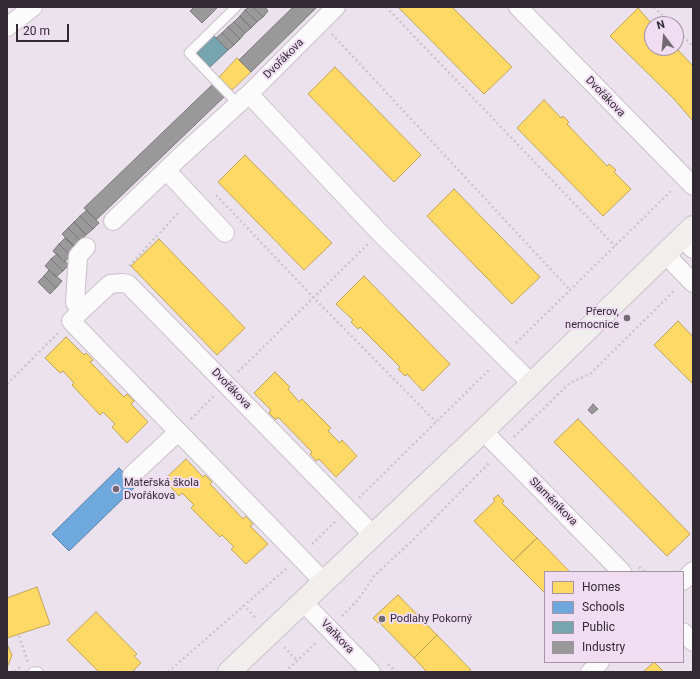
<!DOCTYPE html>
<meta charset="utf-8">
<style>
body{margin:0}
#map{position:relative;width:700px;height:679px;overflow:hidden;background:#ece2ed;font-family:Roboto,sans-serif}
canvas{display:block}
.frame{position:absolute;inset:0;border:8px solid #312a32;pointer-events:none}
.legend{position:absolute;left:544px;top:571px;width:140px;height:92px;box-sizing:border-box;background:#f0ddf2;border:1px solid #a495a5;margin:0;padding:5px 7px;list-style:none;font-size:12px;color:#312a32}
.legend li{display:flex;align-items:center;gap:8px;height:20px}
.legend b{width:20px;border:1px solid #a495a5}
.north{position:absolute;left:644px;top:16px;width:40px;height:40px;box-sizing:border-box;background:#f0ddf2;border:1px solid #a495a5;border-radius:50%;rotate:344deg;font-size:11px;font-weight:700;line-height:16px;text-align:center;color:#312a32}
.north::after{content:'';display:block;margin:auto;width:14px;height:18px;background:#726a73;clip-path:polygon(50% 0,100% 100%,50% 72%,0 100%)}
.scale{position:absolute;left:16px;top:24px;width:53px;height:18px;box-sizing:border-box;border:2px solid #312a32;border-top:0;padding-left:5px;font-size:12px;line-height:14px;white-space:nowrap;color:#312a32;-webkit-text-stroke:3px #f0ddf2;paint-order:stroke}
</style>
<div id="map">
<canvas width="700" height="679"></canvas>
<div class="frame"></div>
<ul class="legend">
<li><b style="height:11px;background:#ffd966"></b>Homes</li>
<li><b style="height:11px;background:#6fa8dc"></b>Schools</li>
<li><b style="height:11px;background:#76a5af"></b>Public</li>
<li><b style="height:11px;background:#999"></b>Industry</li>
</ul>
<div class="north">N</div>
<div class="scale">20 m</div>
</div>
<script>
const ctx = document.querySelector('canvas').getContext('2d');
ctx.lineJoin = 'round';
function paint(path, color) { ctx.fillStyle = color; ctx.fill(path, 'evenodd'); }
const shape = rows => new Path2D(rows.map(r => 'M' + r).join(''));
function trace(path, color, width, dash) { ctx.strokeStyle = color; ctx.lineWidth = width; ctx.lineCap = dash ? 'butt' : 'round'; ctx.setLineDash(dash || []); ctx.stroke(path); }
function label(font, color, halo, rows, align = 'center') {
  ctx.font = font + ' Roboto,sans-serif'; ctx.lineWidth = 4; ctx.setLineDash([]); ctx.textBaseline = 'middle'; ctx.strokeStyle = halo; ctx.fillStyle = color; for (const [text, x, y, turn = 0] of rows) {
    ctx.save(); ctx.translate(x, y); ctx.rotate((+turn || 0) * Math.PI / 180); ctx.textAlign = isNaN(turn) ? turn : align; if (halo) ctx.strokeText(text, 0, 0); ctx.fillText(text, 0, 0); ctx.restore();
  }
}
const homes = shape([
 [398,7,452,7,512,67,484,94,398,7],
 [638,8,652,24,652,48,676,48,693,66,693,121,674,99,610,36,638,8],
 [237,58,251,72,232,90,219,77,237,58],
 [335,67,421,155,394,182,308,94,335,67],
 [544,100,561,118,563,116,569,122,567,124,607,166,609,164,616,170,614,172,631,189,603,216,517,128,544,100],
 [245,155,332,243,304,270,218,182,245,155],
 [454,189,540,277,512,304,427,216,454,189],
 [159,239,245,328,217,355,131,266,159,239],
 [364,276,450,364,423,391,407,374,405,376,398,369,400,367,360,327,358,329,351,322,353,320,336,304,364,276],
 [678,321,693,337,693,384,654,345,678,321],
 [66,337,84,355,86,353,93,360,90,362,124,397,127,394,134,401,131,404,148,422,127,443,112,427,115,424,103,412,100,415,72,385,74,383,63,371,60,373,45,358,66,337],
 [275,372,290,387,288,389,299,402,302,399,331,428,328,431,340,443,342,440,357,456,336,477,319,459,316,461,310,454,312,452,278,417,276,420,269,413,271,410,254,393,275,372],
 [578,419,690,534,667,556,554,442,578,419],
 [186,459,203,477,205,475,212,482,210,484,243,519,246,516,253,524,250,526,268,544,246,564,231,549,234,547,222,535,220,537,191,508,194,505,182,493,179,496,164,480,186,459],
 [498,495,504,501,502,503,537,538,513,561,474,521,495,501,493,499,498,495],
 [537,538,570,572,545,572,545,593,513,561,537,538],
 [37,587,50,624,7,638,7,598,37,587],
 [398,595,437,635,414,658,379,622,378,623,373,618,398,595],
 [96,612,137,654,134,656,141,663,132,672,99,672,67,640,96,612],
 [437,635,471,670,468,672,427,672,414,658,437,635],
 [7,644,12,655,7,668,7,644],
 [654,662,664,672,643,672,654,662]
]);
const schools = shape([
 [119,468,135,483,132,486,134,488,69,551,52,534,119,468]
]);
const public = shape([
 [214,36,228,50,210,67,197,53,214,36]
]);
const industry = shape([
 [194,7,218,7,202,23,190,11,194,7],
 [249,7,253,7,263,17,257,22,245,10,249,7],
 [253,7,265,7,268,11,263,17,253,7],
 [293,7,317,7,251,72,239,60,293,7],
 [245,10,257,22,251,28,240,16,245,10],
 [240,16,251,28,245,33,234,22,240,16],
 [234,22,245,33,240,39,228,27,234,22],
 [228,27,240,39,234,45,222,33,228,27],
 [222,33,234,45,228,50,216,38,222,33],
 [213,84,225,96,96,220,84,208,213,84],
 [87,210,99,223,93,229,80,216,87,210],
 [80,216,93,229,86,235,74,222,80,216],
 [74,222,86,235,80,240,68,228,74,222],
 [68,228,80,240,74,246,62,234,68,228],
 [65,238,77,250,71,256,59,244,65,238],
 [59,244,71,256,64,262,53,251,59,244],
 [57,254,69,265,63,271,51,259,57,254],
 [51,259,63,271,56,277,45,266,51,259],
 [49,270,62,281,56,288,44,276,49,270],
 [44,276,56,288,50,294,38,282,44,276],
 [593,404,598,409,592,414,588,410,593,404]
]);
const path = shape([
 [386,7,615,246],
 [654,7,671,24],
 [676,29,693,46],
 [332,34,570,290],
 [216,195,314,298,436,422],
 [129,266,180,211],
 [516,343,672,190],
 [238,372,368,244],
 [7,384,59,332],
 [191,419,214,396],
 [514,437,570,383,590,374,675,290],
 [359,498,491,368],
 [312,544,336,521],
 [639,567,645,572],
 [243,605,257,619],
 [342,616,358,600,374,576,413,540,489,463],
 [19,636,28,662],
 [284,647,297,660],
 [388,664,396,672],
 [15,672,20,667],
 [168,672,287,568],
 [285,672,317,642]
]);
const lane = shape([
 [236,7,189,53,238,104],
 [33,672,38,672]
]);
const street = shape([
 [518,7,693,186],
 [7,27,33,7],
 [249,94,380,233,532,384],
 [166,170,225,233],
 [113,221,180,157,249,94,336,7],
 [682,237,693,249],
 [665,254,693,283],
 [82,310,75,303,78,256,86,247],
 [483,431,622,572],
 [132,475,178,432],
 [683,581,693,571],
 [324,582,71,321,82,310,110,284,122,283,128,284,374,536],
 [303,602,371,672],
 [683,632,693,642],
 [590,672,600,662]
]);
const secondary = shape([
 [229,672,483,431,693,227]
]);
const markers = [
 [627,318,4,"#726a73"],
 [116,489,4,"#726a73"],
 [382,619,4,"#726a73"]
];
const streetNames = [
 ["Dvořákova",284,59,-45],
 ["Dvořákova",605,97,46],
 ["Dvořákova",231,389,46],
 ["Slaměníkova",553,502,45],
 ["Vaňkova",337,637,46]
];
const poiNames = [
 ["Přerov,",619,312,"right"],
 ["nemocnice",619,325,"right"],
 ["Mateřská škola",124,483],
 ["Dvořákova",124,496],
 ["Podlahy Pokorný",390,619]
];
paint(homes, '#ffd966');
trace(homes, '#c1a456', 1);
paint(schools, '#6fa8dc');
trace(schools, '#5c82a9', 1);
paint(public, '#76a5af');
trace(public, '#61808a', 1);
paint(industry, '#999');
trace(industry, '#7a787a', 1);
trace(lane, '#c9c1c9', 11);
trace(street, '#c9c1c9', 20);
trace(secondary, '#c9c1c9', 24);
trace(path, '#cac5cb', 2.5, [2, 3]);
trace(lane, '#fcfbfc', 9);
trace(street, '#fcfbfc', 18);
trace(secondary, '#f1efed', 22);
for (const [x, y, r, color] of markers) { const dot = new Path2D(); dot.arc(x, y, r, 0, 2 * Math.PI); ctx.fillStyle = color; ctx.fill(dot); trace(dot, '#f0ddf2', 1.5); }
label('11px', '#312a32', '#f0ddf2', streetNames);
label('11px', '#312a32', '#f0ddf2', poiNames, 'left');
</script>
